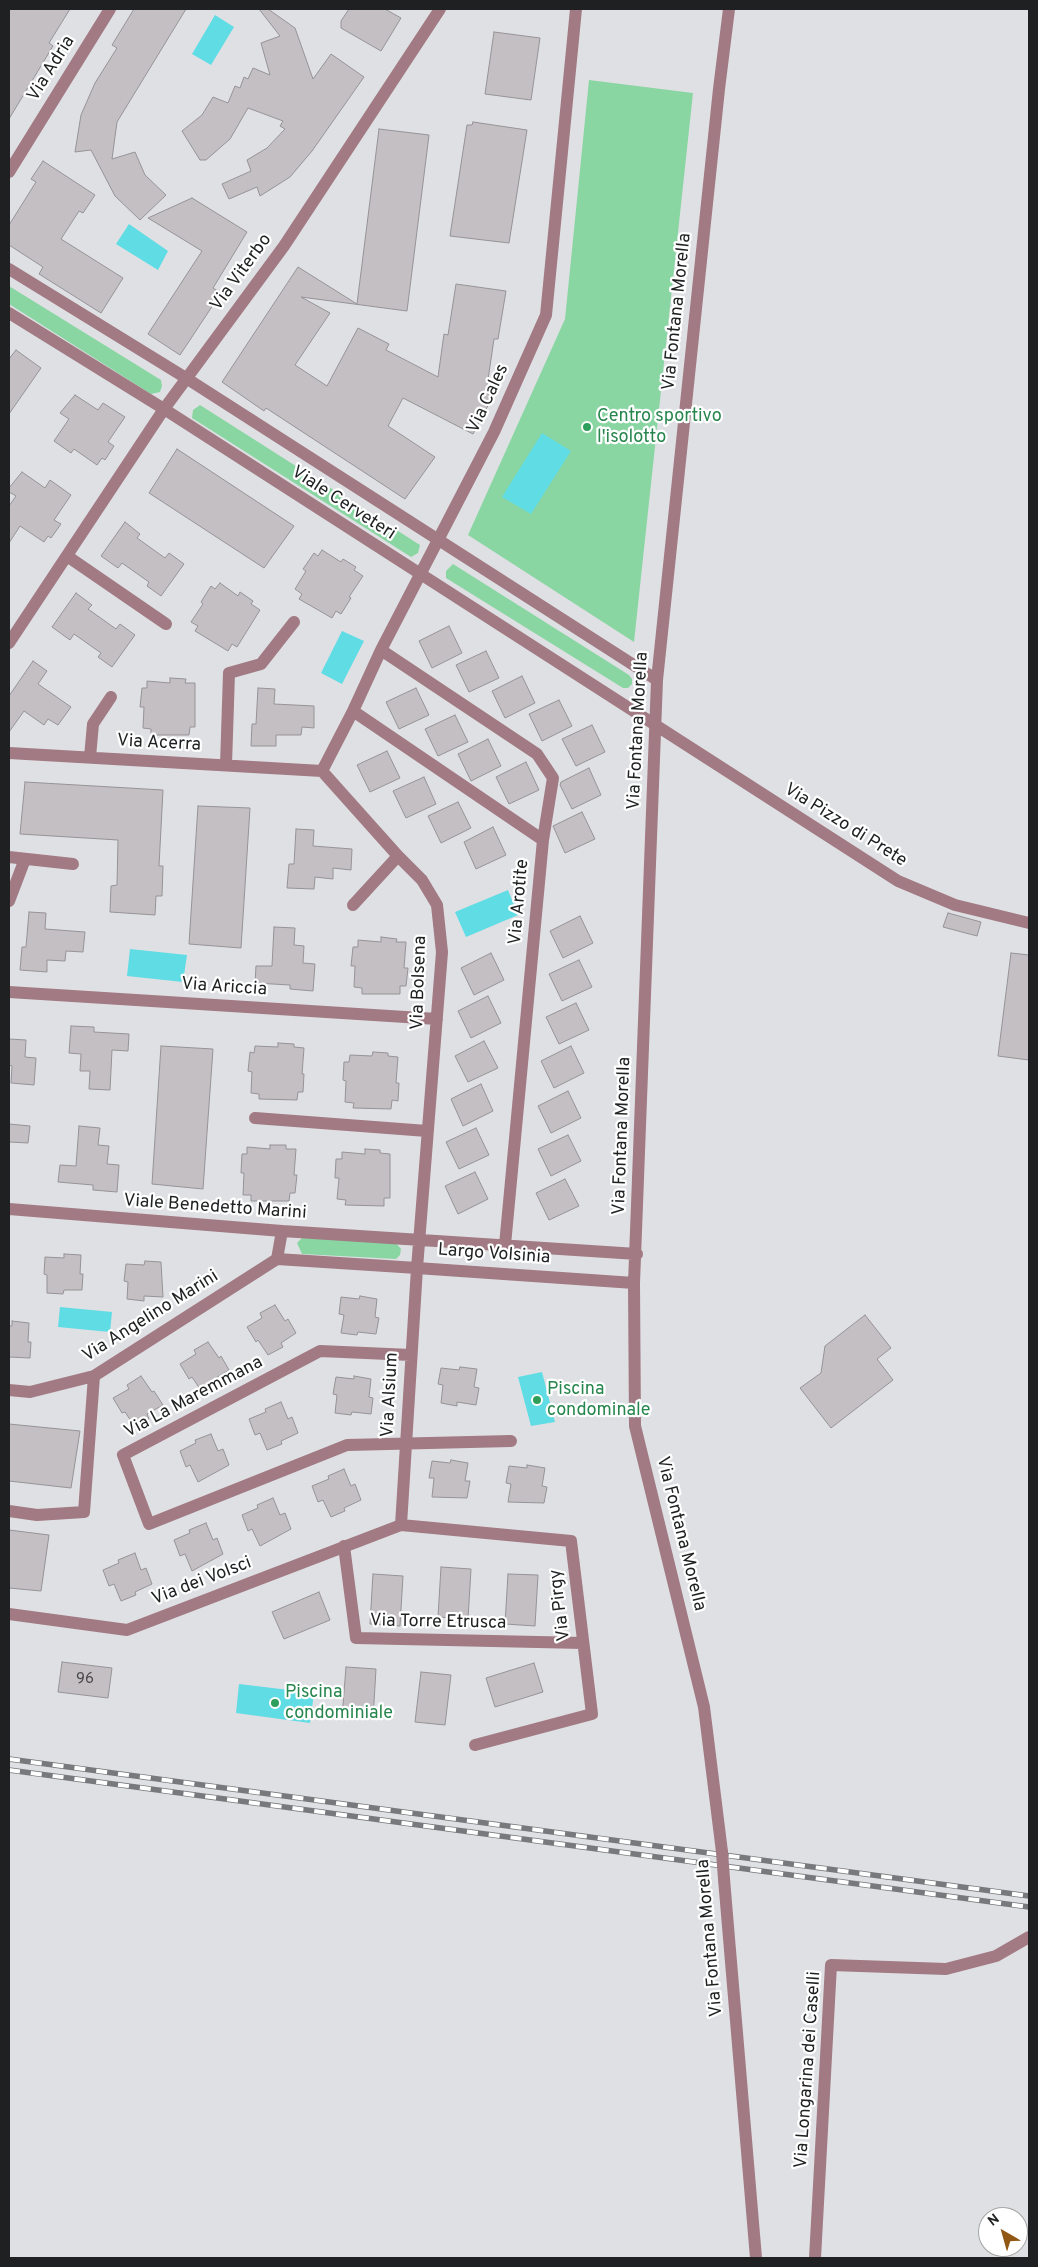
<!DOCTYPE html>
<style>
body{margin:0}
#map{position:relative;width:1038px;height:2267px;overflow:hidden;background:#dfe0e4;font-family:Overpass,sans-serif}
canvas{display:block}
.frame{position:absolute;inset:0;border:10px solid #1f2021;pointer-events:none}
.north{position:absolute;left:978px;top:2207px;width:50px;height:50px;box-sizing:border-box;background:#fff;border:1px solid #a5a6a6;border-radius:50%;rotate:322deg;font-size:14px;font-weight:700;line-height:20px;text-align:center;color:#1f2021}
.north::after{content:'';display:block;margin:auto;width:18px;height:22px;background:#915714;clip-path:polygon(50% 0,100% 100%,50% 72%,0 100%)}
</style>
<div id="map">
<canvas width="1038" height="2267"></canvas>
<div class="frame"></div>
<div class="north">N</div>
</div>
<script>
const ctx = document.querySelector('canvas').getContext('2d');
ctx.lineJoin = 'round';
function paint(path, color) { ctx.fillStyle = color; ctx.fill(path, 'evenodd'); }
const shape = rows => new Path2D(rows.map(r => 'M' + r).join(''));
function trace(path, color, width, dash) { ctx.strokeStyle = color; ctx.lineWidth = width; ctx.lineCap = dash ? 'butt' : 'round'; ctx.setLineDash(dash || []); ctx.stroke(path); }
function label(font, color, halo, rows, align = 'center') {
  ctx.font = font + ' Overpass,sans-serif'; ctx.lineWidth = 4.5; ctx.setLineDash([]); ctx.textBaseline = 'middle'; ctx.strokeStyle = halo; ctx.fillStyle = color; for (const [text, x, y, turn = 0] of rows) {
    ctx.save(); ctx.translate(x, y); ctx.rotate((+turn || 0) * Math.PI / 180); ctx.textAlign = isNaN(turn) ? turn : align; if (halo) ctx.strokeText(text, 0, 0); ctx.fillText(text, 0, 0); ctx.restore();
  }
}
const green = shape([
 [589,80,693,93,634,642,468,535,565,319],
 [9,286,161,380,162,386,160,392,151,394,9,304],
 [200,405,420,545,418,553,411,557,192,418,193,410],
 [453,564,629,675,632,679,632,684,628,688,623,688,446,578,446,571],
 [302,1238,395,1242,401,1249,400,1255,396,1259,302,1254,297,1243]
]);
const water = shape([
 [215,15,234,27,211,65,192,54],
 [129,224,168,251,158,270,116,244],
 [542,433,571,451,531,514,502,497],
 [342,631,364,641,342,684,321,673],
 [508,890,518,915,466,937,455,912],
 [130,949,187,955,183,982,127,976],
 [60,1307,112,1312,110,1332,58,1327],
 [542,1372,555,1422,531,1426,518,1377],
 [239,1684,314,1693,310,1723,236,1713]
]);
const building = shape([
 [9,9,70,9,49,43,53,46,9,119,9,9],
 [134,9,186,9,117,122,112,159,135,152,145,175,166,195,140,220,115,196,91,150,75,152,81,115,95,83,117,48,112,45,134,9],
 [259,9,268,9,295,28,313,79,331,54,364,77,312,151,290,177,260,196,257,187,229,199,222,184,251,171,247,160,267,148,285,129,280,126,283,121,248,108,230,139,206,160,200,160,182,131,202,115,213,97,228,103,235,86,240,88,244,77,248,79,253,68,270,75,261,43,280,36,259,9],
 [349,9,385,9,401,18,381,51,341,28,341,21,349,9],
 [494,32,540,38,531,100,485,94,494,32],
 [473,122,527,130,509,243,450,236,467,125,472,125,473,122],
 [379,129,429,135,407,311,301,297,330,313,295,365,327,386,358,328,389,344,386,350,438,377,444,334,448,335,456,284,506,291,498,339,494,339,486,393,493,396,473,434,403,398,388,426,435,457,405,499,266,408,264,411,222,382,298,267,357,304,379,129],
 [43,161,95,195,83,213,79,211,61,239,123,278,101,313,39,274,43,267,9,245,9,225,36,182,31,179,43,161],
 [192,198,247,232,213,288,221,293,180,355,148,334,202,251,148,218,192,198],
 [16,350,41,368,9,414,9,359,16,350],
 [75,395,98,410,103,403,125,417,108,442,114,446,105,460,102,458,97,465,74,449,71,453,54,441,69,419,60,413,75,395],
 [177,449,294,526,264,568,149,493,177,449],
 [22,472,45,488,50,480,71,495,54,520,61,524,51,538,48,536,44,542,20,526,9,543,9,506,16,496,9,492,9,488,22,472],
 [125,522,140,534,137,538,165,558,169,553,184,564,161,596,147,586,149,582,122,563,118,568,101,556,125,522],
 [322,550,341,562,343,559,356,567,354,570,363,576,349,597,351,598,341,614,336,611,332,618,299,599,302,594,295,589,306,571,303,569,314,553,318,556,322,550],
 [220,583,238,596,240,592,253,601,251,604,260,610,237,647,232,644,228,651,195,631,198,626,191,622,203,604,201,602,211,586,215,589,220,583],
 [76,593,92,605,88,609,116,629,120,624,135,635,112,667,98,657,101,653,74,634,70,640,52,627,76,593],
 [449,626,462,653,432,668,419,641,449,626],
 [486,651,499,678,469,692,456,665,486,651],
 [33,661,47,671,38,684,71,707,58,725,48,719,44,725,24,711,9,732,9,696,33,661],
 [522,676,535,703,505,718,492,691,522,676],
 [170,678,186,679,185,683,195,683,195,727,190,727,189,735,151,735,151,729,143,728,144,707,140,707,142,688,147,688,147,681,170,683,170,678],
 [258,688,275,689,274,704,314,706,314,728,302,727,301,735,276,735,276,746,251,746,252,724,256,724,258,688],
 [416,688,429,715,399,729,386,702,416,688],
 [559,700,572,726,542,741,529,714,559,700],
 [455,715,468,742,438,756,425,729,455,715],
 [592,725,605,752,576,766,562,739,592,725],
 [488,739,501,766,471,781,458,754,488,739],
 [387,751,400,778,370,792,357,765,387,751],
 [526,762,539,790,509,804,496,777,526,762],
 [589,768,601,795,572,809,560,785,561,782,589,768],
 [424,777,436,804,406,818,393,791,424,777],
 [25,782,163,790,159,866,163,866,162,896,156,896,155,915,110,912,111,886,117,885,118,840,20,834,25,782],
 [458,802,471,828,441,843,428,816,458,802],
 [198,806,250,808,241,948,189,944,198,806],
 [582,812,595,839,565,853,553,826,582,812],
 [493,827,506,855,476,869,464,842,493,827],
 [296,829,314,830,313,846,352,849,351,870,333,868,333,879,315,877,314,889,287,888,289,864,294,864,296,829],
 [29,912,46,913,45,929,85,932,83,952,66,951,65,961,47,960,47,972,20,970,22,947,26,947,29,912],
 [948,913,981,922,977,936,943,927,948,913],
 [580,916,593,943,563,958,550,931,580,916],
 [274,927,295,928,294,945,304,946,303,963,315,964,313,991,290,989,290,985,255,983,256,966,272,966,274,927],
 [381,937,397,939,396,942,406,942,404,968,408,968,406,986,400,986,400,994,362,994,362,988,354,987,355,966,351,966,353,947,358,947,358,940,381,942,381,937],
 [491,953,504,980,474,995,461,968,491,953],
 [1011,953,1029,955,1029,1060,998,1056,1011,953],
 [579,960,592,987,562,1001,549,974,579,960],
 [488,996,501,1023,471,1038,458,1011,488,996],
 [576,1003,589,1030,559,1044,546,1017,576,1003],
 [71,1026,94,1027,94,1032,129,1034,128,1051,112,1050,110,1090,89,1089,90,1071,80,1071,81,1054,69,1053,71,1026],
 [9,1039,26,1040,25,1057,36,1058,34,1085,11,1083,12,1066,9,1065,9,1039],
 [484,1041,498,1068,468,1082,455,1056,484,1041],
 [278,1043,294,1044,294,1047,304,1048,302,1074,304,1074,303,1092,298,1092,297,1100,259,1099,259,1094,251,1093,252,1072,248,1071,250,1052,254,1053,255,1046,278,1047,278,1043],
 [161,1046,213,1049,203,1189,152,1184,161,1046],
 [571,1046,584,1073,554,1088,541,1061,571,1046],
 [373,1052,388,1053,388,1056,398,1057,396,1083,399,1083,398,1101,392,1100,391,1109,353,1108,354,1103,345,1102,346,1081,343,1080,344,1062,349,1062,350,1055,372,1056,373,1052],
 [481,1084,493,1111,463,1126,451,1099,481,1084],
 [568,1091,581,1118,551,1133,538,1106,568,1091],
 [9,1124,30,1126,28,1143,9,1142,9,1124],
 [79,1126,100,1128,98,1145,109,1146,107,1164,119,1165,117,1192,93,1190,93,1185,58,1182,60,1165,76,1166,79,1126],
 [476,1128,489,1155,459,1169,446,1142,476,1128],
 [568,1135,581,1161,551,1176,538,1149,568,1135],
 [270,1145,286,1145,286,1149,296,1149,294,1175,297,1175,295,1193,290,1193,289,1201,251,1201,251,1195,243,1195,244,1173,241,1173,242,1154,247,1154,247,1147,270,1149,270,1145],
 [365,1149,380,1150,380,1153,390,1154,390,1198,384,1198,384,1206,345,1205,346,1200,337,1199,339,1178,335,1178,336,1159,342,1159,342,1152,365,1154,365,1149],
 [475,1172,488,1199,458,1214,445,1186,475,1172],
 [565,1179,579,1206,549,1220,536,1193,565,1179],
 [64,1254,81,1255,80,1274,83,1274,82,1290,64,1290,63,1294,47,1293,47,1275,44,1274,45,1257,64,1258,64,1254],
 [145,1261,161,1262,163,1297,144,1296,144,1301,127,1299,128,1282,124,1281,126,1264,144,1265,145,1261],
 [360,1296,377,1299,375,1317,379,1318,376,1334,358,1332,357,1335,341,1333,344,1315,339,1314,341,1297,359,1299,360,1296],
 [275,1305,285,1321,288,1319,296,1333,281,1343,283,1347,268,1355,258,1340,256,1342,247,1327,262,1318,260,1313,275,1305],
 [865,1315,891,1348,877,1359,893,1380,831,1428,800,1388,821,1373,825,1346,865,1315],
 [12,1321,29,1323,28,1342,31,1342,30,1358,9,1357,9,1326,12,1326,12,1321],
 [208,1342,219,1358,221,1356,229,1370,214,1379,216,1384,202,1392,192,1377,189,1379,180,1364,196,1354,194,1350,208,1342],
 [460,1367,477,1369,474,1387,479,1388,476,1405,457,1402,457,1406,441,1403,443,1385,438,1384,441,1368,459,1370,460,1367],
 [141,1376,152,1392,154,1391,163,1405,147,1414,149,1419,135,1427,125,1412,122,1413,113,1398,129,1389,127,1385,141,1376],
 [354,1376,371,1379,369,1397,373,1398,371,1414,352,1412,351,1415,335,1413,337,1395,333,1394,336,1377,354,1379,354,1376],
 [281,1402,288,1419,292,1417,298,1433,281,1441,282,1444,267,1450,260,1433,255,1435,249,1419,266,1412,265,1409,281,1402],
 [9,1424,80,1431,71,1488,9,1481,9,1424],
 [211,1434,218,1451,223,1449,229,1465,198,1482,190,1465,186,1467,180,1451,196,1443,195,1440,211,1434],
 [451,1460,468,1463,465,1481,470,1481,467,1498,432,1497,434,1478,429,1478,432,1461,450,1463,451,1460],
 [527,1465,545,1468,542,1486,547,1487,544,1503,508,1502,511,1484,506,1483,509,1466,527,1468,527,1465],
 [344,1469,351,1486,355,1484,361,1500,344,1508,345,1511,331,1517,323,1500,318,1502,312,1486,329,1479,328,1476,344,1469],
 [273,1498,280,1515,285,1513,291,1529,260,1546,252,1529,248,1531,242,1515,258,1508,257,1505,273,1498],
 [206,1523,213,1540,217,1538,223,1554,192,1571,185,1554,180,1556,174,1540,190,1533,189,1530,206,1523],
 [9,1530,49,1535,41,1591,9,1588,9,1530],
 [135,1553,141,1570,146,1568,152,1584,135,1592,136,1595,121,1601,114,1584,109,1586,103,1570,119,1563,118,1560,135,1553],
 [441,1567,471,1569,468,1619,438,1617,441,1567],
 [373,1574,403,1576,400,1626,370,1624,373,1574],
 [508,1574,538,1575,535,1626,505,1624,508,1574],
 [319,1592,330,1620,284,1639,272,1612,319,1592],
 [62,1662,112,1668,108,1698,58,1692,62,1662],
 [534,1663,543,1692,495,1707,486,1678,534,1663],
 [346,1667,376,1669,373,1719,342,1717,346,1667],
 [421,1672,451,1675,445,1725,415,1722,421,1672]
]);
const minor = shape([
 [9,172,110,9],
 [9,269,186,378,657,680],
 [9,313,164,409,898,881,955,905,1029,923],
 [67,556,166,624],
 [9,643,164,409,284,246,440,9],
 [381,650,537,754,553,778,543,840,505,1245],
 [353,711,543,840],
 [9,753,322,771],
 [90,757,93,724,111,697],
 [226,765,229,673,261,664,294,622],
 [322,771,353,711,381,650,494,432,546,315,576,9],
 [322,771,398,856,422,880,437,905,442,952,417,1268,634,1283],
 [9,857,73,864],
 [9,901,25,859],
 [353,905,398,856],
 [9,992,437,1019],
 [255,1118,427,1131],
 [9,1209,282,1231,637,1254],
 [277,1259,417,1268,401,1525],
 [411,1355,320,1351,123,1455,149,1524,347,1445,511,1441],
 [9,1390,30,1392,94,1376,277,1259,282,1231],
 [9,1511,37,1515,84,1512,94,1376],
 [344,1546,356,1638,583,1643],
 [9,1614,127,1630,401,1525,571,1541,592,1714,475,1745],
 [722,1852,704,1707,635,1426,634,1283,657,680,719,89,729,9],
 [724,1879,756,2258],
 [815,2258,831,1965,946,1969,996,1956,1029,1937]
]);
const rail = shape([
 [9,1759,1029,1896],
 [9,1770,1029,1907]
]);
const minorBridge = shape([
 [722,1852,724,1879]
]);
const markers = [
 [587,427,5,"#2e9e5b"],
 [537,1400,5,"#2e9e5b"],
 [275,1703,5,"#2e9e5b"]
];
const numberNames = [
 ["96",85,1680]
];
const streetNames = [
 ["Via Adria",52,69,-58],
 ["Via Viterbo",242,273,-54],
 ["Via Fontana Morella",678,312,-84],
 ["Via Cales",489,399,-65],
 ["Viale Cerveteri",343,504,33],
 ["Via Fontana Morella",639,731,-87],
 ["Via Acerra",159,744,3],
 ["Via Pizzo di Prete",845,826,32],
 ["Via Arotite",520,902,-85],
 ["Via Bolsena",420,983,-88],
 ["Via Ariccia",224,988,4],
 ["Via Fontana Morella",623,1136,-88],
 ["Viale Benedetto Marini",215,1208,4],
 ["Largo Volsinia",494,1255,4],
 ["Via Angelino Marini",151,1317,-32],
 ["Via Alsium",391,1395,-87],
 ["Via La Maremmana",194,1398,-28],
 ["Via Fontana Morella",680,1534,76],
 ["Via dei Volsci",202,1582,-21],
 ["Via Pirgy",561,1605,-97],
 ["Via Torre Etrusca",438,1623,1],
 ["Via Fontana Morella",711,1938,-95],
 ["Via Longarina dei Caselli",809,2070,-86]
];
const leisureNames = [
 ["Centro sportivo",597,417],
 ["l'isolotto",597,438],
 ["Piscina",547,1390],
 ["condominale",547,1411],
 ["Piscina",285,1693],
 ["condominiale",285,1714]
];
paint(green, '#8ad6a3');
paint(water, '#5fdce4');
paint(building, '#c3bfc2');
trace(building, '#969396', 1);
trace(minor, '#a17a83', 12);
trace(rail, '#78797c', 5.5);
trace(rail, '#fff', 4, [11]);
trace(minorBridge, '#a17a83', 12);
for (const [x, y, r, color] of markers) { const dot = new Path2D(); dot.arc(x, y, r, 0, 2 * Math.PI); ctx.fillStyle = color; ctx.fill(dot); trace(dot, '#fff', 2); }
label('15px', '#484849', null, numberNames);
label('18px', '#1f2021', '#fff', streetNames);
label('18px', '#27864d', '#fff', leisureNames, 'left');
</script>
